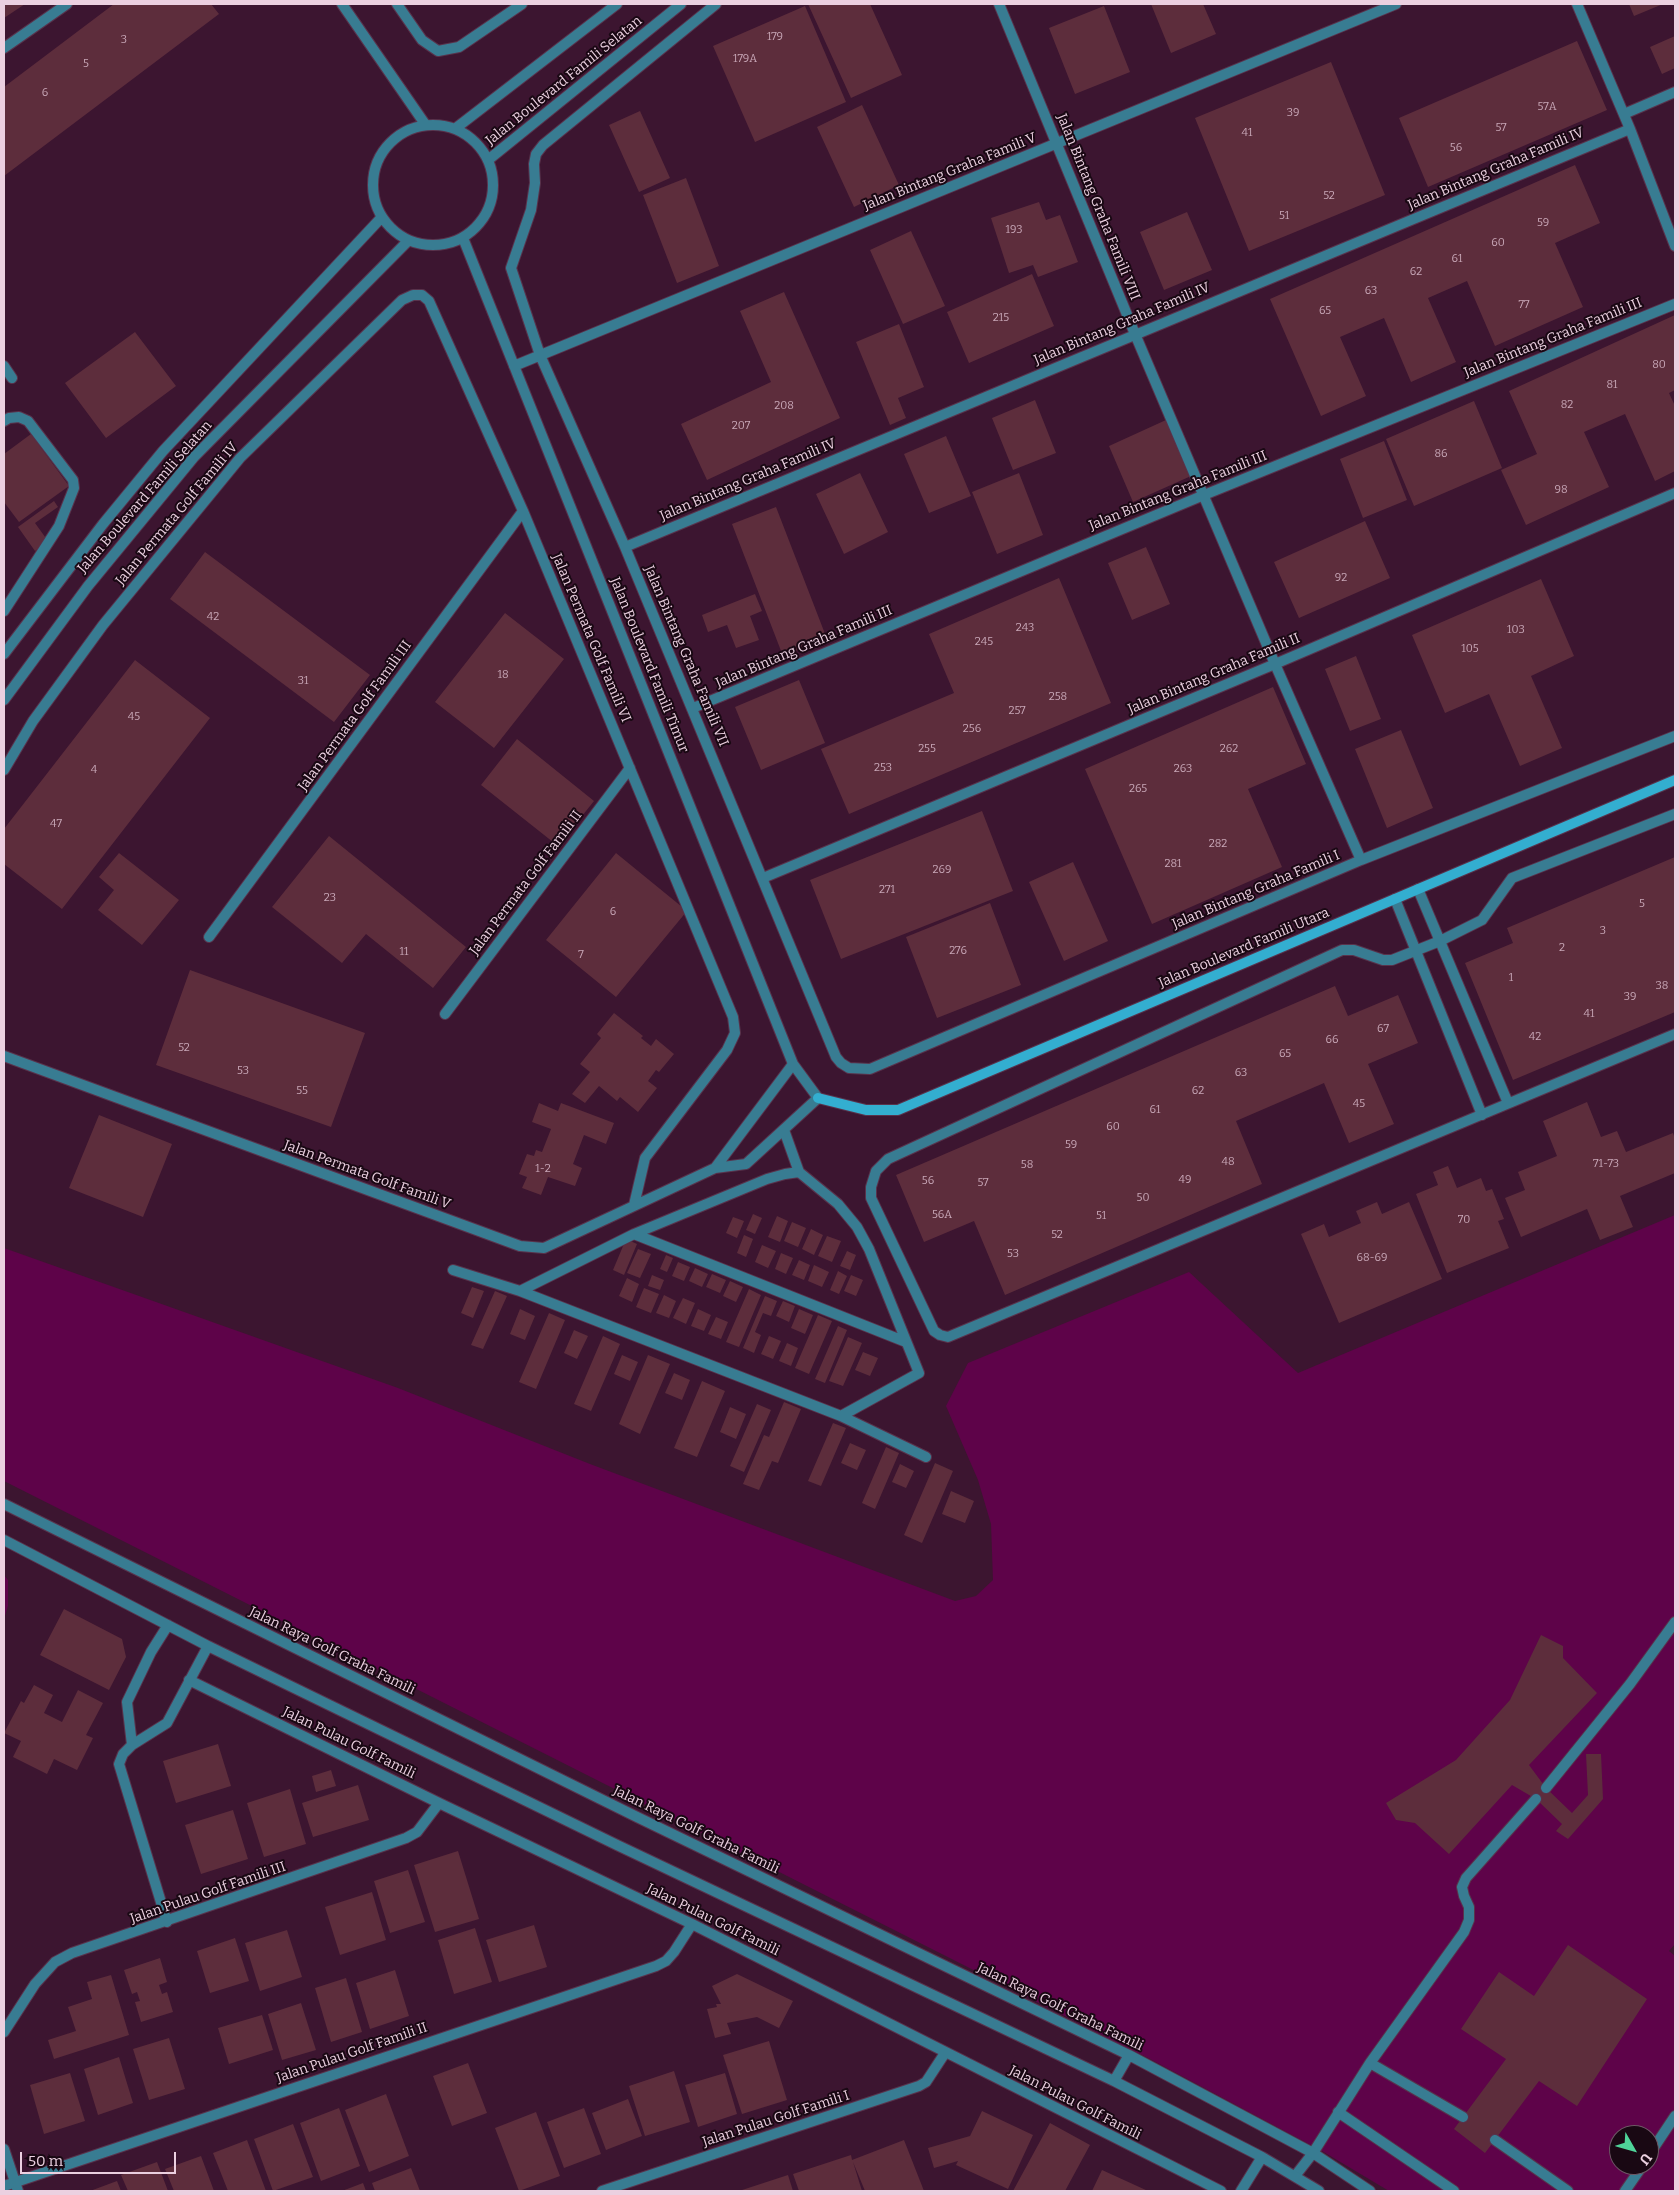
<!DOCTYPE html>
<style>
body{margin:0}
#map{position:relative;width:1679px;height:2195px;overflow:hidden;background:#3c1530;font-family:Bitter,serif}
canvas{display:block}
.frame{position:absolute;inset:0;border:5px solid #ebd0e0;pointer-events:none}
.north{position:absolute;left:1609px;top:2125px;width:50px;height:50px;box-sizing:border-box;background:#190813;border:1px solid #6d5865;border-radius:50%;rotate:128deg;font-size:14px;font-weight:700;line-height:20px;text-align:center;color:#ebd0e0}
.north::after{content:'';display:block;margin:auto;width:18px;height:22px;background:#4fd399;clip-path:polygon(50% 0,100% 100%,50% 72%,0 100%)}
.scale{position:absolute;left:20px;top:2152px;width:156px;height:22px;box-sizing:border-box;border:2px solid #ebd0e0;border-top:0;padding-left:6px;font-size:15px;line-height:18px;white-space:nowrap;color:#ebd0e0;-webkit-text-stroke:4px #190813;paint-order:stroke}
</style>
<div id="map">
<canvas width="1679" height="2195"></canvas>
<div class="frame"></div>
<div class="north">U</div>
<div class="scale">50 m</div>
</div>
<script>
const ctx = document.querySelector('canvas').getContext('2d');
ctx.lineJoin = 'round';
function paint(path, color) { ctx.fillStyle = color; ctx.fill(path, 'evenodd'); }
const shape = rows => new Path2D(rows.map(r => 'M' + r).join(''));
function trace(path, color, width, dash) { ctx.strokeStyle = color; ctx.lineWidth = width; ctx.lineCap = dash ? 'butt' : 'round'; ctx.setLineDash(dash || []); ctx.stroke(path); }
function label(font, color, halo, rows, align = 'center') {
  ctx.font = font + ' Bitter,serif'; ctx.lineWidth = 4; ctx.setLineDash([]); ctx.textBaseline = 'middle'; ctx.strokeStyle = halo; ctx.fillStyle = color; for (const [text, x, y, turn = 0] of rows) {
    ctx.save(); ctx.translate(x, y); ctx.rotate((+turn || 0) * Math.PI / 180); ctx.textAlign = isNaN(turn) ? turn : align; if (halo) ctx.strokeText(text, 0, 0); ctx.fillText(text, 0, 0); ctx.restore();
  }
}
const green = shape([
 [1675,1215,1675,1944,1669,1951,1675,1956,1675,2191,1389,2191,1322,2151,1150,2059,4,1481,4,1248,398,1388,590,1464,955,1601,976,1596,993,1580,991,1524,978,1480,946,1406,968,1363,1189,1272,1298,1373],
 [1619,2135,1649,2135,1649,2165,1619,2165],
 [4,1575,8,1580,8,1606,4,1619]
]);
const building = shape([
 [4,4,25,4,4,18],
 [114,4,211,4,219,14,4,176,4,87],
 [808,4,870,4,902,75,851,98],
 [1151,4,1203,4,1216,34,1171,53],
 [1629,4,1663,4,1634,16],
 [805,6,846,102,755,142,713,46],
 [1104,6,1130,72,1075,94,1049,28],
 [1675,36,1675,68,1662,74,1650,47],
 [1577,41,1607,110,1428,187,1399,118],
 [1331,62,1385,195,1249,251,1195,118],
 [862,105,899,185,854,207,817,127],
 [640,111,670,178,639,192,609,125],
 [1575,165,1600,223,1555,243,1583,307,1495,346,1467,281,1428,298,1456,362,1411,382,1384,318,1340,337,1366,396,1321,416,1270,299],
 [686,178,719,266,677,283,643,195],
 [1039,202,1046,220,1060,215,1078,262,1038,277,1033,265,1009,273,991,218],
 [1187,212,1212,270,1164,290,1140,232],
 [911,231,945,306,903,324,870,250],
 [1032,274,1054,326,969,363,947,312],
 [784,292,815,362,809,365,815,362,840,418,707,480,681,424,771,382,740,311],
 [1675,315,1675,390,1669,393,1675,406,1675,471,1655,481,1625,414,1584,432,1609,487,1526,525,1501,470,1537,454,1509,391],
 [899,324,924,387,898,398,906,418,890,425,856,342],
 [135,332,176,386,106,438,65,383],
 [1035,400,1056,453,1013,470,992,418],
 [1474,401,1502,468,1414,506,1386,439],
 [1166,420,1191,476,1133,502,1109,446],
 [31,434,69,486,19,522,4,502,4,454],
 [946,436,971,496,929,513,904,454],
 [1384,441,1407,500,1363,518,1340,459],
 [860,473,888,532,844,554,816,494],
 [1019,473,1043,535,997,554,972,492],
 [54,501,58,507,35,523,48,541,35,551,18,527],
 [776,507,827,639,783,656,732,524],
 [1365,521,1390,578,1299,618,1274,562],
 [1146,547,1170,604,1132,620,1108,563],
 [205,552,370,675,334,722,170,599],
 [1059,578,1111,703,849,814,821,749,954,693,929,634],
 [1541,579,1574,656,1531,676,1562,748,1520,766,1489,694,1445,713,1412,635],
 [755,594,762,611,750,616,759,640,736,648,727,625,708,632,702,615],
 [505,613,564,659,494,748,435,702],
 [1356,656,1381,719,1350,731,1325,669],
 [135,660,210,718,62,909,4,864,4,829],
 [799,680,825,743,761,770,735,707],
 [1273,687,1306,764,1248,789,1282,867,1152,924,1085,769],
 [1401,730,1433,808,1387,828,1355,749],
 [517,739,594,801,558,846,481,785],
 [982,811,1013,891,841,959,810,880],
 [329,836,466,947,433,988,366,934,342,963,272,907],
 [119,853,179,900,142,945,98,910,114,890,99,877],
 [616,853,687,911,616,997,546,940],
 [1675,857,1675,1012,1513,1080,1465,963,1513,943,1507,928],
 [1073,862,1108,941,1064,961,1029,882],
 [990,903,1021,985,937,1018,906,937],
 [190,970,365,1033,331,1127,156,1065],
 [1335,986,1348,1016,1398,995,1418,1043,1368,1064,1394,1124,1349,1143,1324,1083,1236,1121,1262,1184,1005,1295,974,1221,924,1242,896,1175],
 [614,1013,643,1036,641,1038,651,1046,656,1039,674,1054,659,1072,656,1070,648,1081,657,1088,638,1112,620,1097,617,1101,599,1086,585,1103,572,1094,590,1072,580,1064,601,1038,597,1034],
 [1587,1102,1601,1137,1617,1131,1626,1152,1673,1133,1675,1139,1675,1173,1620,1196,1633,1227,1600,1240,1587,1209,1521,1237,1505,1198,1525,1190,1518,1172,1557,1156,1543,1121],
 [539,1103,558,1111,561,1103,614,1123,606,1144,584,1135,573,1164,582,1168,575,1186,548,1177,541,1195,522,1188,527,1177,519,1174,527,1154,534,1156,536,1150,542,1152,551,1129,532,1122],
 [99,1115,172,1144,143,1217,69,1188],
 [1448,1166,1457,1188,1481,1178,1486,1191,1492,1189,1504,1219,1498,1221,1509,1248,1447,1273,1416,1194,1438,1185,1433,1172],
 [1377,1202,1382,1214,1409,1202,1442,1279,1339,1323,1301,1234,1324,1224,1329,1237,1361,1223,1356,1211],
 [753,1214,762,1218,755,1234,746,1230],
 [777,1216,788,1221,780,1242,768,1237],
 [733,1217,744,1221,737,1238,726,1233],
 [792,1222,806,1228,798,1247,784,1241],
 [811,1229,823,1235,814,1255,802,1249],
 [744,1235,753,1239,746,1257,737,1253],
 [827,1236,841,1241,832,1262,818,1256],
 [626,1239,637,1244,624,1275,613,1270],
 [762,1245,776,1251,768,1268,755,1262],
 [638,1249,651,1254,640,1278,627,1273],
 [847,1251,856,1255,850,1270,840,1266],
 [781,1253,793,1258,786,1274,775,1269],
 [666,1255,673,1258,667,1272,660,1269],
 [799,1260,810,1265,804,1280,792,1275],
 [678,1262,690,1267,684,1281,672,1276],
 [814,1265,829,1272,822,1287,808,1281],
 [695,1268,708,1274,702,1287,689,1281],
 [838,1271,847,1276,839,1294,830,1290],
 [712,1274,726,1280,720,1293,706,1287],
 [652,1275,664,1280,660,1290,648,1286],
 [851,1275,863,1280,856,1296,844,1291],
 [627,1278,639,1284,632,1302,619,1296],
 [730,1281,743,1287,736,1302,723,1296],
 [472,1287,484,1291,473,1318,461,1313],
 [644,1288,659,1294,651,1313,636,1307],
 [749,1289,761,1295,739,1347,726,1342],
 [495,1291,507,1296,483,1349,471,1345],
 [664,1295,676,1301,669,1318,656,1313],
 [765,1296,777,1301,771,1316,763,1313,755,1332,761,1335,754,1353,743,1348],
 [683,1298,695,1303,686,1324,673,1318],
 [783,1301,795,1306,789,1322,776,1316],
 [520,1309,535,1316,525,1340,510,1334],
 [698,1309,711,1315,704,1331,691,1326],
 [799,1309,813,1315,805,1334,791,1328],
 [549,1313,565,1320,536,1389,519,1382],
 [818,1315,832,1321,809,1374,795,1368],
 [716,1317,728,1322,721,1339,708,1334],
 [838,1326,847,1330,825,1383,815,1379],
 [574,1330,588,1336,577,1359,564,1353],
 [603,1336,620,1344,591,1411,574,1404],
 [769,1336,781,1341,773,1359,761,1354],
 [848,1337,862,1343,843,1386,829,1381],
 [787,1343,798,1348,791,1366,779,1361],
 [863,1352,878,1358,870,1376,855,1370],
 [622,1355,638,1362,630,1381,614,1374],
 [648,1355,670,1364,640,1434,619,1424],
 [674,1373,690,1380,682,1400,665,1393],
 [702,1381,725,1391,697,1457,674,1448],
 [784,1402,801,1409,778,1463,772,1461,759,1490,743,1484,764,1435,769,1437],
 [757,1404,771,1410,744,1472,730,1466],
 [730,1407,746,1414,736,1439,720,1432],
 [833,1423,846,1428,821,1486,808,1481],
 [850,1443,866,1450,857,1470,841,1463],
 [886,1447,899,1453,875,1509,862,1503],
 [935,1463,953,1471,922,1543,904,1535],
 [900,1464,914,1471,906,1488,892,1482],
 [951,1491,974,1501,965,1523,942,1514],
 [64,1609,122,1639,126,1657,109,1690,40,1655],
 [1541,1635,1563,1646,1563,1658,1597,1693,1529,1765,1546,1788,1572,1813,1588,1795,1586,1754,1601,1754,1603,1799,1568,1839,1556,1831,1562,1824,1536,1799,1512,1785,1449,1854,1415,1823,1396,1820,1386,1803,1456,1760,1510,1700],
 [34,1685,53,1695,44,1713,62,1722,78,1690,103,1703,86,1735,93,1738,77,1770,54,1759,47,1774,13,1757,21,1741,4,1733,21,1701,24,1703],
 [218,1744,231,1786,176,1803,163,1761],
 [331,1770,336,1786,316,1792,312,1776],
 [358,1785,369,1820,313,1837,302,1803],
 [290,1789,306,1844,264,1857,247,1803],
 [233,1810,248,1859,201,1874,185,1825],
 [458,1851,479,1919,435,1932,414,1865],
 [408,1870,425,1922,390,1933,374,1881],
 [372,1892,386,1940,340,1955,325,1907],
 [534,1925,547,1967,499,1982,486,1940],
 [475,1928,492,1982,454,1994,438,1940],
 [287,1930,302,1977,260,1991,245,1943],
 [235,1938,249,1981,210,1993,197,1951],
 [1568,1945,1647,1999,1577,2106,1539,2081,1485,2153,1454,2129,1506,2059,1461,2029,1499,1972,1534,1996],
 [160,1958,167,1982,159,1985,162,1994,167,1992,173,2012,141,2022,135,2002,140,2001,137,1992,132,1994,124,1970],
 [395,1970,409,2016,370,2029,356,1983],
 [737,1974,793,2001,779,2028,757,2017,727,2023,731,2034,715,2038,707,2009,717,2007,716,2004,721,2004,712,1986],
 [111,1975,129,2035,54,2059,48,2040,76,2031,68,2007,92,1999,87,1982],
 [346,1978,362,2032,331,2042,315,1988],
 [301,2003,316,2050,282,2060,268,2014],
 [262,2015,273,2050,229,2064,218,2028],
 [169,2038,185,2089,149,2100,133,2049],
 [769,2041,787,2100,742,2114,723,2055],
 [119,2057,133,2103,98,2115,84,2069],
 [468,2063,487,2113,452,2126,433,2076],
 [674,2071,690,2122,645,2136,629,2086],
 [70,2073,85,2121,44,2134,30,2085],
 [725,2073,737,2114,698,2127,685,2085],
 [386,2094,409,2156,369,2172,345,2110],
 [628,2099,642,2136,606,2150,592,2113],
 [339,2108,360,2166,321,2181,300,2123],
 [584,2108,601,2154,564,2168,547,2122],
 [982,2111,1033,2135,1008,2189,956,2165,958,2161,934,2168,928,2148,970,2136],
 [536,2112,560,2176,519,2191,495,2128],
 [1050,2123,1090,2145,1065,2191,1013,2191],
 [293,2124,313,2177,273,2191,254,2139],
 [247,2140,266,2191,228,2191,213,2153],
 [904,2140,924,2191,865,2191,853,2162,862,2191,799,2191,793,2174,851,2155,852,2160],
 [201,2156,214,2191,174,2191,165,2169],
 [157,2162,168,2191,128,2191,121,2175],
 [411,2168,420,2191,375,2191,372,2183],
 [1102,2170,1148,2191,1092,2191],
 [788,2175,793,2191,739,2191],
 [117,2181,121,2191,90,2191],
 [363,2183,366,2191,342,2191]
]);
const lane = shape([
 [1546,1788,1630,1684,1675,1622],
 [1370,2063,1463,2117],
 [1338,2112,1454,2191],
 [1495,2140,1568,2191],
 [1649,2155,1675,2116],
 [1295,2176,1313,2153,1370,2063,1464,1932,1469,1920,1469,1907,1464,1896,1462,1887,1466,1878,1536,1799],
 [1625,2191,1643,2165]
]);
const street = shape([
 [342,4,425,124],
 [397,4,422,40,438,51,459,47,522,4],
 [716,4,543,145,536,154,534,164,535,183,531,210,511,268,540,355,625,547,836,1057,841,1063,849,1068,870,1069,1361,860,1675,736],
 [999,4,1135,334,1275,664,1361,860],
 [1577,4,1630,129,1675,246],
 [4,48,67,4],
 [1624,114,1675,92],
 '373 185a60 60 0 1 1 120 0a60 60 0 1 1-120 0Z',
 [456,128,617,4],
 [488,160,681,4],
 [4,366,12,378],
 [514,366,1396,4],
 [4,421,9,418,19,417,28,421,73,480,74,488,59,526,4,611],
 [625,547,1630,129],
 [4,654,103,524,163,451,381,218],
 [4,700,88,586,194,457,408,241],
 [693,708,1204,495,1675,304],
 [4,770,33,721,103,625,240,458,402,300,413,295,422,295,429,301,523,511,733,1017,735,1033,727,1050,645,1158,634,1205],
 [1675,814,1512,878,1482,920,1440,941,1392,960,1383,960,1354,950,1342,950,888,1159,876,1171,871,1187,871,1198,934,1331,940,1335,948,1337,1675,1034],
 [763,878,1275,664,1675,493],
 [1418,889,1508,1103],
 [1395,899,1482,1115],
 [209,937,523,511],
 [445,1014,630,768],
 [4,1056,520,1246,544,1248,715,1168,746,1164,818,1098,793,1064,463,238],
 [784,1130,799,1172],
 [715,1168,793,1064],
 [634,1234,767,1179,785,1174,799,1172,838,1204,857,1227,869,1249,919,1373,841,1416],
 [453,1270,520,1291,841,1416,926,1457],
 [520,1291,634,1234,906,1342],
 [4,1504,637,1817,1129,2055,1313,2153,1370,2191],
 [4,1540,208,1646,617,1845,1114,2081,1262,2157,1319,2191],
 [189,1680,439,1803,692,1924,1221,2191],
 [132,1745,127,1702,151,1652,168,1625],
 [167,1922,119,1764,123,1754,132,1745,167,1723,208,1646],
 [4,2032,35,1984,55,1962,72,1953,406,1838,417,1832,439,1803],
 [1114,2081,1129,2055],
 [4,2149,18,2191],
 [4,2186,656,1966,666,1961,674,1952,692,1924],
 [602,2191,919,2086,926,2082,945,2053],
 [1241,2191,1262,2157]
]);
const secondary = shape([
 [818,1098,866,1110,898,1110,1675,780]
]);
const numberNames = [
 ["179",775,37],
 ["3",124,40],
 ["179A",745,59],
 ["5",86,64],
 ["6",45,93],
 ["57A",1547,107],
 ["39",1293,113],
 ["57",1501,128],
 ["41",1247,133],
 ["56",1456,148],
 ["52",1329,196],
 ["51",1284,216],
 ["59",1543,223],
 ["193",1014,230],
 ["60",1498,243],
 ["61",1457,259],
 ["62",1416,272],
 ["63",1371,291],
 ["77",1524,305],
 ["65",1325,311],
 ["215",1001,318],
 ["80",1659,365],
 ["81",1612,385],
 ["82",1567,405],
 ["208",784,406],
 ["207",741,426],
 ["86",1441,454],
 ["98",1561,490],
 ["92",1341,578],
 ["42",213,617],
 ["243",1025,628],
 ["103",1516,630],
 ["245",984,642],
 ["105",1470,649],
 ["18",503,675],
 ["31",303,681],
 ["258",1058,697],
 ["257",1017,711],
 ["45",134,717],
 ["256",972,729],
 ["255",927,749],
 ["262",1229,749],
 ["253",883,768],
 ["263",1183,769],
 ["4",94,770],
 ["265",1138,789],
 ["47",56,824],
 ["282",1218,844],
 ["281",1173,864],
 ["269",942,870],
 ["271",887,890],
 ["23",330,898],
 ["5",1642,904],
 ["6",613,912],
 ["3",1603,931],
 ["2",1562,948],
 ["276",958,951],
 ["11",404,952],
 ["7",581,955],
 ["1",1511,978],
 ["38",1662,986],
 ["39",1630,997],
 ["41",1589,1014],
 ["67",1383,1029],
 ["42",1535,1037],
 ["66",1332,1040],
 ["52",184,1048],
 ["65",1285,1054],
 ["53",243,1071],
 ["63",1241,1073],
 ["55",302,1091],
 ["62",1198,1091],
 ["45",1359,1104],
 ["61",1155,1110],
 ["60",1113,1127],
 ["59",1071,1145],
 ["48",1228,1162],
 ["71-73",1606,1164],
 ["58",1027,1165],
 ["1-2",543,1169],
 ["49",1185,1180],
 ["56",928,1181],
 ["57",983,1183],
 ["50",1143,1198],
 ["56A",942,1215],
 ["51",1101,1216],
 ["70",1464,1220],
 ["52",1057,1235],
 ["53",1013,1254],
 ["68-69",1372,1258]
];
const streetNames = [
 ["Jalan Boulevard Famili Selatan",564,81,-39],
 ["Jalan Bintang Graha Famili IV",1496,169,-23],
 ["Jalan Bintang Graha Famili V",950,172,-22],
 ["Jalan Bintang Graha Famili VIII",1098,207,68],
 ["Jalan Bintang Graha Famili IV",1122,324,-23],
 ["Jalan Bintang Graha Famili III",1553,338,-22],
 ["Jalan Bintang Graha Famili IV",748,480,-23],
 ["Jalan Bintang Graha Famili III",1178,491,-22],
 ["Jalan Boulevard Famili Selatan",145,497,-49],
 ["Jalan Permata Golf Famili IV",177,514,-50],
 ["Jalan Permata Golf Famili VI",591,638,67],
 ["Jalan Bintang Graha Famili III",804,647,-23],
 ["Jalan Bintang Graha Famili VII",686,656,67],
 ["Jalan Boulevard Famili Timur",649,665,68],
 ["Jalan Bintang Graha Famili II",1214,674,-23],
 ["Jalan Permata Golf Famili III",355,716,-54],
 ["Jalan Permata Golf Famili II",526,883,-53],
 ["Jalan Bintang Graha Famili I",1256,890,-23],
 ["Jalan Boulevard Famili Utara",1244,948,-23],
 ["Jalan Permata Golf Famili V",367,1175,20],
 ["Jalan Raya Golf Graha Famili",332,1651,26],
 ["Jalan Pulau Golf Famili",349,1743,26],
 ["Jalan Raya Golf Graha Famili",696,1830,26],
 ["Jalan Pulau Golf Famili III",208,1893,-19],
 ["Jalan Pulau Golf Famili",713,1920,26],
 ["Jalan Raya Golf Graha Famili",1060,2007,26],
 ["Jalan Pulau Golf Famili II",352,2053,-19],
 ["Jalan Pulau Golf Famili",1075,2103,27],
 ["Jalan Pulau Golf Famili I",776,2119,-18]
];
paint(green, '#5e0349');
paint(building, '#5d2d3c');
trace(lane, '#58334c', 12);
trace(street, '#58334c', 12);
trace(secondary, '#58334c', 12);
trace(lane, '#387c92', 10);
trace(street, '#387c92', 10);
trace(secondary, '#33aed0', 10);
label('11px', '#c8a7b7', null, numberNames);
label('14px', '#ebd0e0', '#190813', streetNames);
</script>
